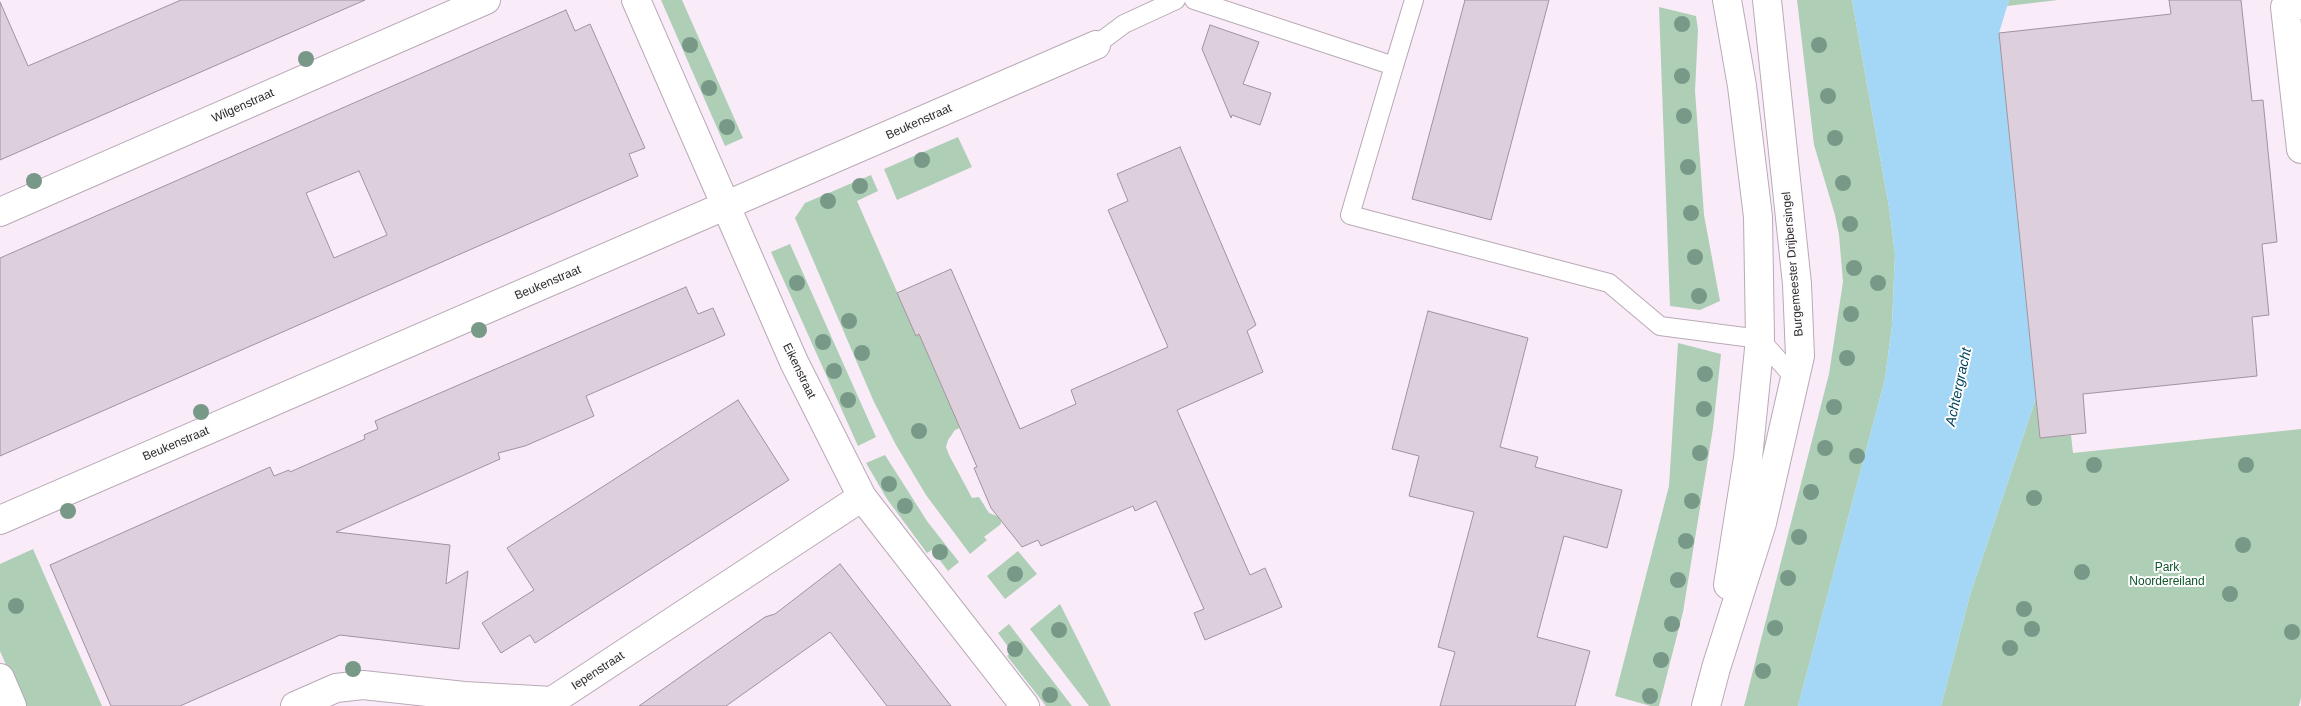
<!DOCTYPE html>
<style>
body{margin:0}
canvas{display:block;background:#f9ebf8}
</style>
<canvas width="2301" height="706"></canvas>
<script>
const ctx = document.querySelector('canvas').getContext('2d');
ctx.lineJoin = 'round';
function paint(path, color) { ctx.fillStyle = color; ctx.fill(path, 'evenodd'); }
const shape = rows => new Path2D(rows.map(r => 'M' + r).join(''));
function trace(path, color, width, dash) { ctx.strokeStyle = color; ctx.lineWidth = width; ctx.lineCap = dash ? 'butt' : 'round'; ctx.setLineDash(dash || []); ctx.stroke(path); }
function label(font, color, halo, rows, align = 'center') {
  ctx.font = font + ' Helvetica,sans-serif'; ctx.lineWidth = 4; ctx.setLineDash([]); ctx.textBaseline = 'middle'; ctx.strokeStyle = halo; ctx.fillStyle = color; for (const [text, x, y, turn = 0] of rows) {
    ctx.save(); ctx.translate(x, y); ctx.rotate((+turn || 0) * Math.PI / 180); ctx.textAlign = isNaN(turn) ? turn : align; if (halo) ctx.strokeText(text, 0, 0); ctx.fillText(text, 0, 0); ctx.restore();
  }
}
const green = shape([
 [661,0,682,0,743,138,725,146],
 [1797,0,1852,0,1889,207,1895,254,1892,325,1885,379,1798,706,1744,706,1829,374,1843,282,1839,235,1835,215,1814,145],
 [2009,0,2058,0,2007,6],
 [1659,7,1696,16,1698,30,1695,91,1704,215,1720,301,1700,310,1670,306],
 [958,137,972,167,897,200,884,169],
 [871,175,878,191,857,201,916,335,919,334,960,428,955,430,948,440,946,447,949,455,972,498,979,497,989,513,997,516,1001,521,1001,524,984,537,987,540,970,554,926,495,896,445,874,402,795,218,805,203],
 [790,244,876,437,858,446,771,252],
 [1678,343,1721,354,1713,428,1683,612,1659,706,1651,706,1615,696,1669,486],
 [2036,398,2040,438,2071,435,2073,453,2301,429,2301,697,2299,706,1941,706,1970,595],
 [885,455,927,521,959,562,948,571,932,550,927,553,887,499,866,463],
 [33,549,102,706,24,706,0,651,0,564],
 [1018,551,1037,574,1005,599,987,576],
 [1060,604,1111,706,1089,706,1030,629],
 [1009,624,1072,706,1046,706,1007,656,1012,652,998,633]
]);
const water = shape([
 [1852,0,2009,0,1999,33,2036,398,1970,595,1941,706,1798,706,1885,379,1892,325,1895,254,1889,207]
]);
const building = shape([
 [181,0,365,0,0,160,0,2,28,66,181,0],
 [1465,0,1549,0,1491,220,1412,199,1465,0],
 [2169,0,2241,0,2252,101,2263,100,2277,242,2262,244,2269,315,2252,317,2257,376,2083,394,2086,433,2040,438,1999,33,2171,14,2169,0],
 [566,10,575,31,590,24,645,148,629,154,638,176,0,456,0,258,566,10],
 [359,171,387,235,334,258,306,193,359,171],
 [1210,25,1259,42,1243,84,1271,93,1260,125,1232,115,1231,118,1202,49,1210,25],
 [1180,147,1256,325,1247,331,1263,372,1177,410,1250,575,1265,568,1282,607,1205,640,1194,613,1204,609,1156,501,1135,511,1133,506,1041,546,1038,540,1022,547,991,508,974,468,977,467,919,334,916,336,897,293,951,269,1020,429,1076,404,1071,390,1168,347,1108,210,1128,201,1117,174,1180,147],
 [686,287,698,314,713,308,725,335,586,396,594,416,525,446,498,453,500,459,336,532,450,545,446,584,468,571,459,649,340,635,180,706,111,706,50,565,270,467,274,476,289,470,290,472,365,439,364,435,378,429,375,421,686,287],
 [1428,311,1528,338,1500,447,1538,457,1535,467,1622,490,1607,548,1564,536,1537,637,1590,651,1575,706,1440,706,1455,652,1438,647,1474,512,1409,496,1419,456,1392,449,1428,311],
 [738,400,789,480,535,643,530,635,501,653,482,623,534,590,507,548,738,400],
 [840,564,951,706,887,706,830,632,726,706,639,706,765,617,775,614,840,564]
]);
const lane = shape([
 [1194,0,1394,66,1350,215,1609,283,1660,326,1760,339,1796,380],
 [1096,45,1124,24,1176,0],
 [1394,66,1414,0]
]);
const street = shape([
 [636,0,794,362,862,497,1025,706],
 [2301,5,2285,7,2301,149],
 [0,212,486,0],
 [0,520,1096,45],
 [0,678,12,706],
 [295,706,336,688,363,685,464,696,552,701,862,497]
]);
const secondary = shape([
 [1727,0,1742,86,1758,217,1760,339,1748,458,1728,585],
 [1706,706,1716,668,1762,523,1800,356,1797,284,1767,0]
]);
const trees = [
 [1682,24],
 [690,45],
 [1819,45],
 [306,59],
 [1682,76],
 [709,88],
 [1828,96],
 [1684,116],
 [727,127],
 [1835,138],
 [922,160],
 [1688,167],
 [34,181],
 [1843,183],
 [860,186],
 [828,201],
 [1691,213],
 [1850,224],
 [1695,257],
 [1854,268],
 [797,283],
 [1878,283],
 [1699,296],
 [1851,314],
 [849,321],
 [479,330],
 [823,342],
 [862,353],
 [1847,358],
 [834,371],
 [1705,374],
 [848,400],
 [1834,407],
 [1704,409],
 [201,412],
 [919,431],
 [1825,448],
 [1700,453],
 [1857,456],
 [2094,465],
 [2246,465],
 [889,484],
 [1811,492],
 [2034,498],
 [1692,501],
 [905,506],
 [68,511],
 [1799,537],
 [1686,541],
 [2243,545],
 [940,552],
 [2082,572],
 [1015,574],
 [1788,578],
 [1678,580],
 [2230,594],
 [16,606],
 [2024,609],
 [1672,624],
 [1775,628],
 [2032,629],
 [1059,630],
 [2292,632],
 [2010,648],
 [1015,649],
 [1661,660],
 [353,669],
 [1763,671],
 [1050,695],
 [1650,696]
];
const streetNames = [
 ["Wilgenstraat",243,106,-24],
 ["Beukenstraat",919,122,-24],
 ["Burgemeester Drijbersingel",1793,264,-95],
 ["Beukenstraat",548,283,-23],
 ["Eikenstraat",799,371,64],
 ["Beukenstraat",176,444,-23],
 ["Iepenstraat",598,671,-33]
];
const parkNames = [
 ["Park",2167,568],
 ["Noordereiland",2167,582]
];
const waterNames = [
 ["Achtergracht",1959,387,-78]
];
paint(green, '#aecfb6');
paint(water, '#a4d7f5');
paint(building, '#ddcfdb');
trace(building, '#a0939f', 1);
trace(lane, '#b8aab6', 20);
trace(street, '#b8aab6', 30);
trace(secondary, '#b8aab6', 30);
trace(lane, '#fff', 18);
trace(street, '#fff', 28);
trace(secondary, '#fff', 28);
ctx.fillStyle = '#789988';
for (const [x, y] of trees) { ctx.beginPath(); ctx.arc(x, y, 8, 0, 2 * Math.PI); ctx.fill(); }
label('12px', '#2e292e', '#fdfdfd', streetNames);
label('12px', '#0f562c', '#fdfdfd', parkNames);
label('italic 14px', '#004460', '#fdfdfd', waterNames);
</script>
